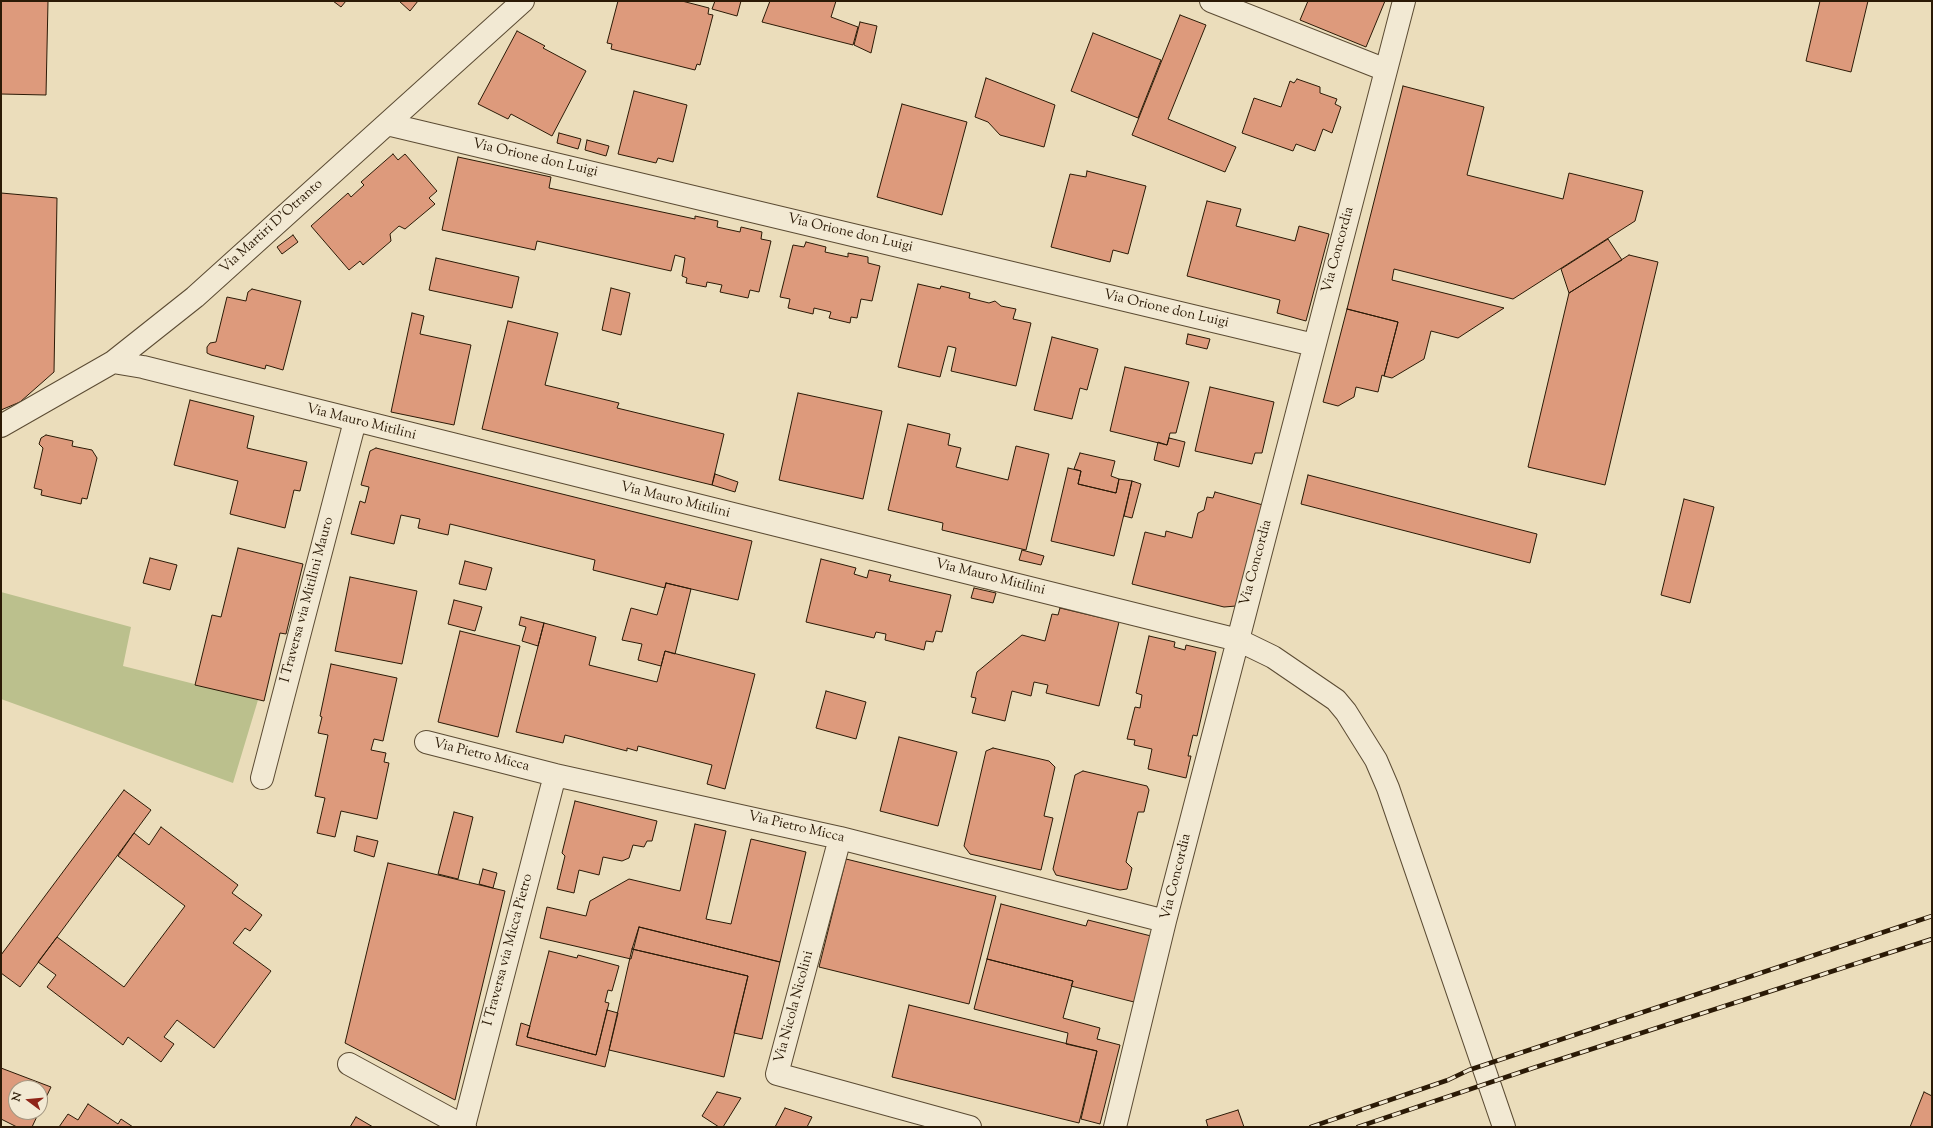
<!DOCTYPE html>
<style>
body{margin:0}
#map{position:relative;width:1933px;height:1128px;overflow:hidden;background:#ebddbb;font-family:"Sorts Mill Goudy",serif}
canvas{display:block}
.frame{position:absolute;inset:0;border:2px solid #2b1a06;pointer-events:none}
.north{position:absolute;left:8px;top:1080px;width:40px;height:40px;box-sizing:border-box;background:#f2e9d3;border:1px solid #a29681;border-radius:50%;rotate:286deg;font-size:11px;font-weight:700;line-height:16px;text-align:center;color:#2b1a06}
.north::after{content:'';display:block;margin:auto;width:14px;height:18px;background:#8f2418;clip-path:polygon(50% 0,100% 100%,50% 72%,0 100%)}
</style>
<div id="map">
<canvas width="1933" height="1128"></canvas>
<div class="frame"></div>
<div class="north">N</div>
</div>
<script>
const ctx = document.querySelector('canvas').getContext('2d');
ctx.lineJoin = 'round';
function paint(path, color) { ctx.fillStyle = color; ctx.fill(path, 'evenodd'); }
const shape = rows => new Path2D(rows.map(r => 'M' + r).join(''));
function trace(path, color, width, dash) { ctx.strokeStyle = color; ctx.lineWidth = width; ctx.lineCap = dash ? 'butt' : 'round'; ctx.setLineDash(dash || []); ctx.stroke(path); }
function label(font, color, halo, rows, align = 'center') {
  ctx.font = font + ' "Sorts Mill Goudy",serif'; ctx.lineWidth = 3; ctx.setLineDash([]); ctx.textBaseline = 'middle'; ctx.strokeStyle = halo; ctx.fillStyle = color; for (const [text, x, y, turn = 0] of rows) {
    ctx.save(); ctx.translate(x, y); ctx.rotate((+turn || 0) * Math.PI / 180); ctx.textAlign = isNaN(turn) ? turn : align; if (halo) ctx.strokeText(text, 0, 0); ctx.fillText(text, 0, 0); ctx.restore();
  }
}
const green = shape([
 [1,592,131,627,123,666,258,700,233,783,1,699]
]);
const building = shape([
 [1,1,48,1,46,95,1,94,1,1],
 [333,1,346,1,341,7,333,1],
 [399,1,418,1,410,11,399,1],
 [618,1,682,1,709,8,708,14,713,15,700,65,697,64,695,70,611,49,612,44,607,43,618,1],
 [715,1,741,1,737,16,712,9,715,1],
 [770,1,836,1,831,17,858,27,853,45,762,22,770,1],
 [1308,1,1385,1,1366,47,1300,20,1308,1],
 [1820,1,1868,1,1851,72,1806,61,1820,1],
 [1180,15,1206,25,1168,119,1236,147,1225,172,1132,135,1180,15],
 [860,22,877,26,871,53,854,45,860,22],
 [517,31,545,46,543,48,586,71,552,136,511,114,508,119,478,104,517,31],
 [1093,33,1161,60,1138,118,1071,91,1093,33],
 [986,78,1055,105,1044,147,1000,135,988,122,975,117,986,78],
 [1297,79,1320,87,1320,93,1337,99,1335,104,1341,107,1332,133,1323,129,1315,151,1296,144,1293,151,1242,133,1254,98,1281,107,1290,81,1294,83,1297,79],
 [1403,86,1484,107,1467,175,1563,199,1569,173,1643,191,1635,221,1513,299,1394,269,1392,280,1504,308,1458,338,1431,331,1424,359,1392,378,1384,376,1398,322,1347,309,1403,86],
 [634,91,687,105,673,162,658,158,656,163,618,154,634,91],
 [902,104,967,122,942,215,877,197,902,104],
 [559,133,581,139,578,149,557,143,559,133],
 [587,140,609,146,606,156,585,150,587,140],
 [393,154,398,160,405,154,437,191,429,198,435,204,405,229,399,226,390,234,391,241,363,265,360,261,349,270,311,226,348,193,351,197,364,185,361,182,393,154],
 [458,157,551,177,549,188,695,219,695,216,718,221,717,227,740,232,741,227,762,232,761,239,771,241,759,292,750,290,748,298,720,292,722,285,707,282,706,287,686,283,687,278,682,276,685,258,675,255,671,271,537,241,535,250,442,230,458,157],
 [1087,171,1146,186,1128,254,1113,250,1110,262,1051,247,1070,174,1086,177,1087,171],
 [1,193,57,198,54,372,20,402,1,410,1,193],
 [1207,201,1241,209,1236,226,1295,241,1299,226,1329,234,1306,321,1277,313,1280,300,1187,276,1207,201],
 [293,235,298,242,282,254,277,247,293,235],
 [1608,239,1622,260,1569,293,1561,269,1608,239],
 [806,242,826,247,825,252,848,257,848,253,868,257,868,263,880,266,872,301,861,299,857,318,851,317,850,323,829,318,831,312,814,308,813,314,788,308,790,299,780,297,793,245,804,247,806,242],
 [1629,255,1658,262,1605,485,1528,467,1569,293,1629,255],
 [436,258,519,277,512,308,429,290,436,258],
 [918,284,940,289,941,286,970,293,969,298,989,303,995,301,1001,306,1016,309,1013,319,1031,323,1016,386,951,371,956,348,948,346,940,377,898,367,918,284],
 [611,288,630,293,621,335,602,330,611,288],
 [252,289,301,301,283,370,266,365,265,369,211,355,207,353,207,347,210,343,216,342,227,297,246,301,248,292,252,289],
 [1347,309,1398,322,1384,376,1382,375,1378,392,1356,387,1354,397,1338,406,1323,402,1347,309],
 [412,313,424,316,420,334,471,345,454,425,391,412,412,313],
 [508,321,558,333,545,385,619,403,617,408,724,434,712,485,482,429,508,321],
 [1188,334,1210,339,1207,349,1186,344,1188,334],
 [1052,337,1098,349,1087,390,1080,388,1072,419,1034,410,1052,337],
 [1125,367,1189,382,1176,433,1170,433,1167,445,1110,431,1125,367],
 [1210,387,1274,402,1262,453,1255,453,1252,464,1195,451,1210,387],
 [798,393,882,411,863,499,779,480,798,393],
 [190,400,254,416,247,448,307,462,300,491,294,490,285,528,230,514,238,481,174,465,190,400],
 [908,424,950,434,948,445,961,448,956,467,1008,480,1016,446,1049,454,1026,550,942,530,943,523,888,510,908,424],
 [46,435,73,441,72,446,92,450,97,458,87,499,82,498,81,504,41,495,42,490,34,488,43,448,39,444,41,438,46,435],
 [1169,438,1185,442,1179,467,1154,460,1158,442,1167,445,1169,438],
 [376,448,752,541,738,600,666,583,665,588,593,570,595,560,450,524,448,535,418,528,420,519,401,515,394,544,351,534,360,501,365,503,369,487,361,485,370,451,376,448],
 [1080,453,1115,461,1111,476,1119,479,1116,493,1078,484,1081,471,1074,469,1080,453],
 [1068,468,1081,471,1078,484,1116,493,1119,479,1132,481,1114,556,1051,541,1068,468],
 [715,474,738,482,735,492,712,485,715,474],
 [1308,475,1537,534,1530,563,1301,504,1308,475],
 [1132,481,1141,484,1132,518,1124,516,1132,481],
 [1215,492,1263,505,1236,606,1224,607,1132,584,1145,532,1165,537,1166,531,1192,538,1198,513,1204,510,1207,497,1213,498,1215,492],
 [1684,499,1714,507,1690,603,1661,595,1684,499],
 [238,548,303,564,286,634,280,633,264,701,195,685,212,615,221,617,238,548],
 [1022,550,1044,556,1041,565,1019,560,1022,550],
 [150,558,177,565,170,590,143,583,150,558],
 [821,559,856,568,854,574,867,578,869,570,891,575,889,581,951,595,942,632,936,631,933,642,926,641,924,650,885,640,886,634,876,632,874,638,806,622,821,559],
 [465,561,492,568,486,590,459,584,465,561],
 [350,577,417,591,402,664,335,651,350,577],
 [666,583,691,589,675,654,665,651,661,666,638,660,642,644,622,640,631,608,657,615,666,583],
 [974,588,996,593,993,603,971,598,974,588],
 [454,600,482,607,475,631,448,624,454,600],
 [1060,608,1119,622,1099,706,1046,693,1048,685,1034,682,1031,696,1012,691,1005,721,972,713,976,698,971,697,977,672,1022,635,1045,641,1052,614,1058,615,1060,608],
 [521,617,544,623,538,646,522,641,526,627,519,625,521,617],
 [544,623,596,637,589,665,657,682,665,651,755,674,725,789,707,784,712,765,638,746,637,751,627,748,627,751,565,735,563,743,516,732,544,623],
 [460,631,520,646,498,737,438,722,460,631],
 [1149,636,1175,642,1174,647,1185,650,1186,645,1216,652,1197,736,1193,735,1188,756,1191,756,1186,778,1148,769,1152,749,1134,745,1135,740,1127,739,1135,707,1140,708,1142,695,1136,693,1149,636],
 [331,664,397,678,383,741,374,739,371,750,386,753,384,762,389,763,377,819,341,811,335,837,317,833,325,798,315,796,328,735,318,733,322,717,320,716,331,664],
 [826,691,866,702,856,739,816,728,826,691],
 [899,737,957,752,938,826,880,811,899,737],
 [993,748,1049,761,1055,767,1044,816,1053,818,1041,870,970,854,964,846,986,751,993,748],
 [1083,771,1147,786,1149,790,1144,812,1138,812,1126,862,1132,868,1127,889,1120,890,1056,875,1053,869,1075,775,1083,771],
 [124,790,151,810,20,987,1,973,1,955,124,790],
 [575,801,657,821,652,841,647,841,644,847,633,845,629,858,622,861,603,857,599,875,579,870,574,893,557,889,565,856,562,853,575,801],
 [454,812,473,817,458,879,438,874,454,812],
 [695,824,726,831,706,919,731,924,751,839,806,852,780,962,639,927,631,959,540,938,547,907,586,916,590,901,629,879,680,891,695,824],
 [161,827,238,885,232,893,262,915,250,931,245,928,233,943,271,971,214,1048,177,1020,164,1037,174,1044,161,1062,128,1037,123,1045,47,987,56,975,38,962,57,937,124,987,185,906,118,856,134,833,149,845,161,827],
 [357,836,378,841,374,857,354,851,357,836],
 [846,859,996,896,969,1004,819,967,846,859],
 [388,863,505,891,455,1100,345,1043,388,863],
 [483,869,497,873,493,888,479,884,483,869],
 [1001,904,1086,926,1088,920,1151,936,1134,1002,1071,986,1073,981,987,959,1001,904],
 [639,927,780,962,762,1039,734,1033,748,976,632,949,639,927],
 [632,949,748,976,724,1077,609,1050,632,949],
 [549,951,577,958,578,955,619,966,612,991,608,990,605,1002,609,1003,596,1055,527,1037,549,951],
 [987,959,1073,981,1063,1018,1100,1028,1097,1039,1120,1045,1100,1124,1081,1119,1097,1051,1066,1044,1068,1033,974,1009,987,959],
 [909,1005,1097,1051,1079,1123,892,1077,909,1005],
 [607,1010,618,1013,605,1067,516,1045,521,1023,530,1026,527,1037,596,1055,607,1010],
 [1,1068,51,1087,40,1110,40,1088,16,1088,16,1112,39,1112,32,1127,17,1127,1,1119,1,1068],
 [717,1092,741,1098,723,1127,719,1127,702,1116,717,1092],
 [1924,1092,1932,1096,1932,1127,1910,1127,1924,1092],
 [88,1104,118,1124,121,1119,133,1127,59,1127,68,1114,78,1120,88,1104],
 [785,1108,812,1117,807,1127,775,1127,785,1108],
 [1238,1110,1244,1127,1208,1127,1206,1120,1238,1110],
 [356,1117,373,1127,350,1127,356,1117]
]);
const minor = shape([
 [1211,1,1386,70],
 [387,124,1314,345],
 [113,362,143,367,1238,640,1273,657,1336,700,1346,712,1376,760,1388,788,1504,1127],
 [1,426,113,362,195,297,523,1],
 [426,742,555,775,840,838,1165,921],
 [262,778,355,421],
 [840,838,777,1074,970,1127],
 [349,1064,465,1127],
 [464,1126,555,775],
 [1115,1127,1165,921,1404,1]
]);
const rail = shape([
 [1311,1127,1448,1080,1469,1070,1932,916],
 [1358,1127,1530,1069,1932,939]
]);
const streetNames = [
 ["Via Orione don Luigi",535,159,13],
 ["Via Martiri D'Otranto",272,227,-42],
 ["Via Orione don Luigi",850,234,13],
 ["Via Concordia",1339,250,-75],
 ["Via Orione don Luigi",1166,310,13],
 ["Via Mauro Mitilini",361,423,14],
 ["Via Mauro Mitilini",675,501,14],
 ["Via Concordia",1257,563,-75],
 ["Via Mauro Mitilini",990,578,14],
 ["I Traversa via Mitilini Mauro",308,600,-75],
 ["Via Pietro Micca",481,756,14],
 ["Via Pietro Micca",796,828,13],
 ["Via Concordia",1177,877,-76],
 ["I Traversa via Micca Pietro",509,950,-75],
 ["Via Nicola Nicolini",795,1007,-75]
];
paint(green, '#bbc08d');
paint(building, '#dd9a7c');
trace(building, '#2b1a06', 1);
trace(minor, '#5b4b33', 24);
trace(minor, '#f2e9d3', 22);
trace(rail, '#2b1a06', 4.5);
trace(rail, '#f2e9d3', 3, [9]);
label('14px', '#2b1a06', '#f2e9d3', streetNames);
</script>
